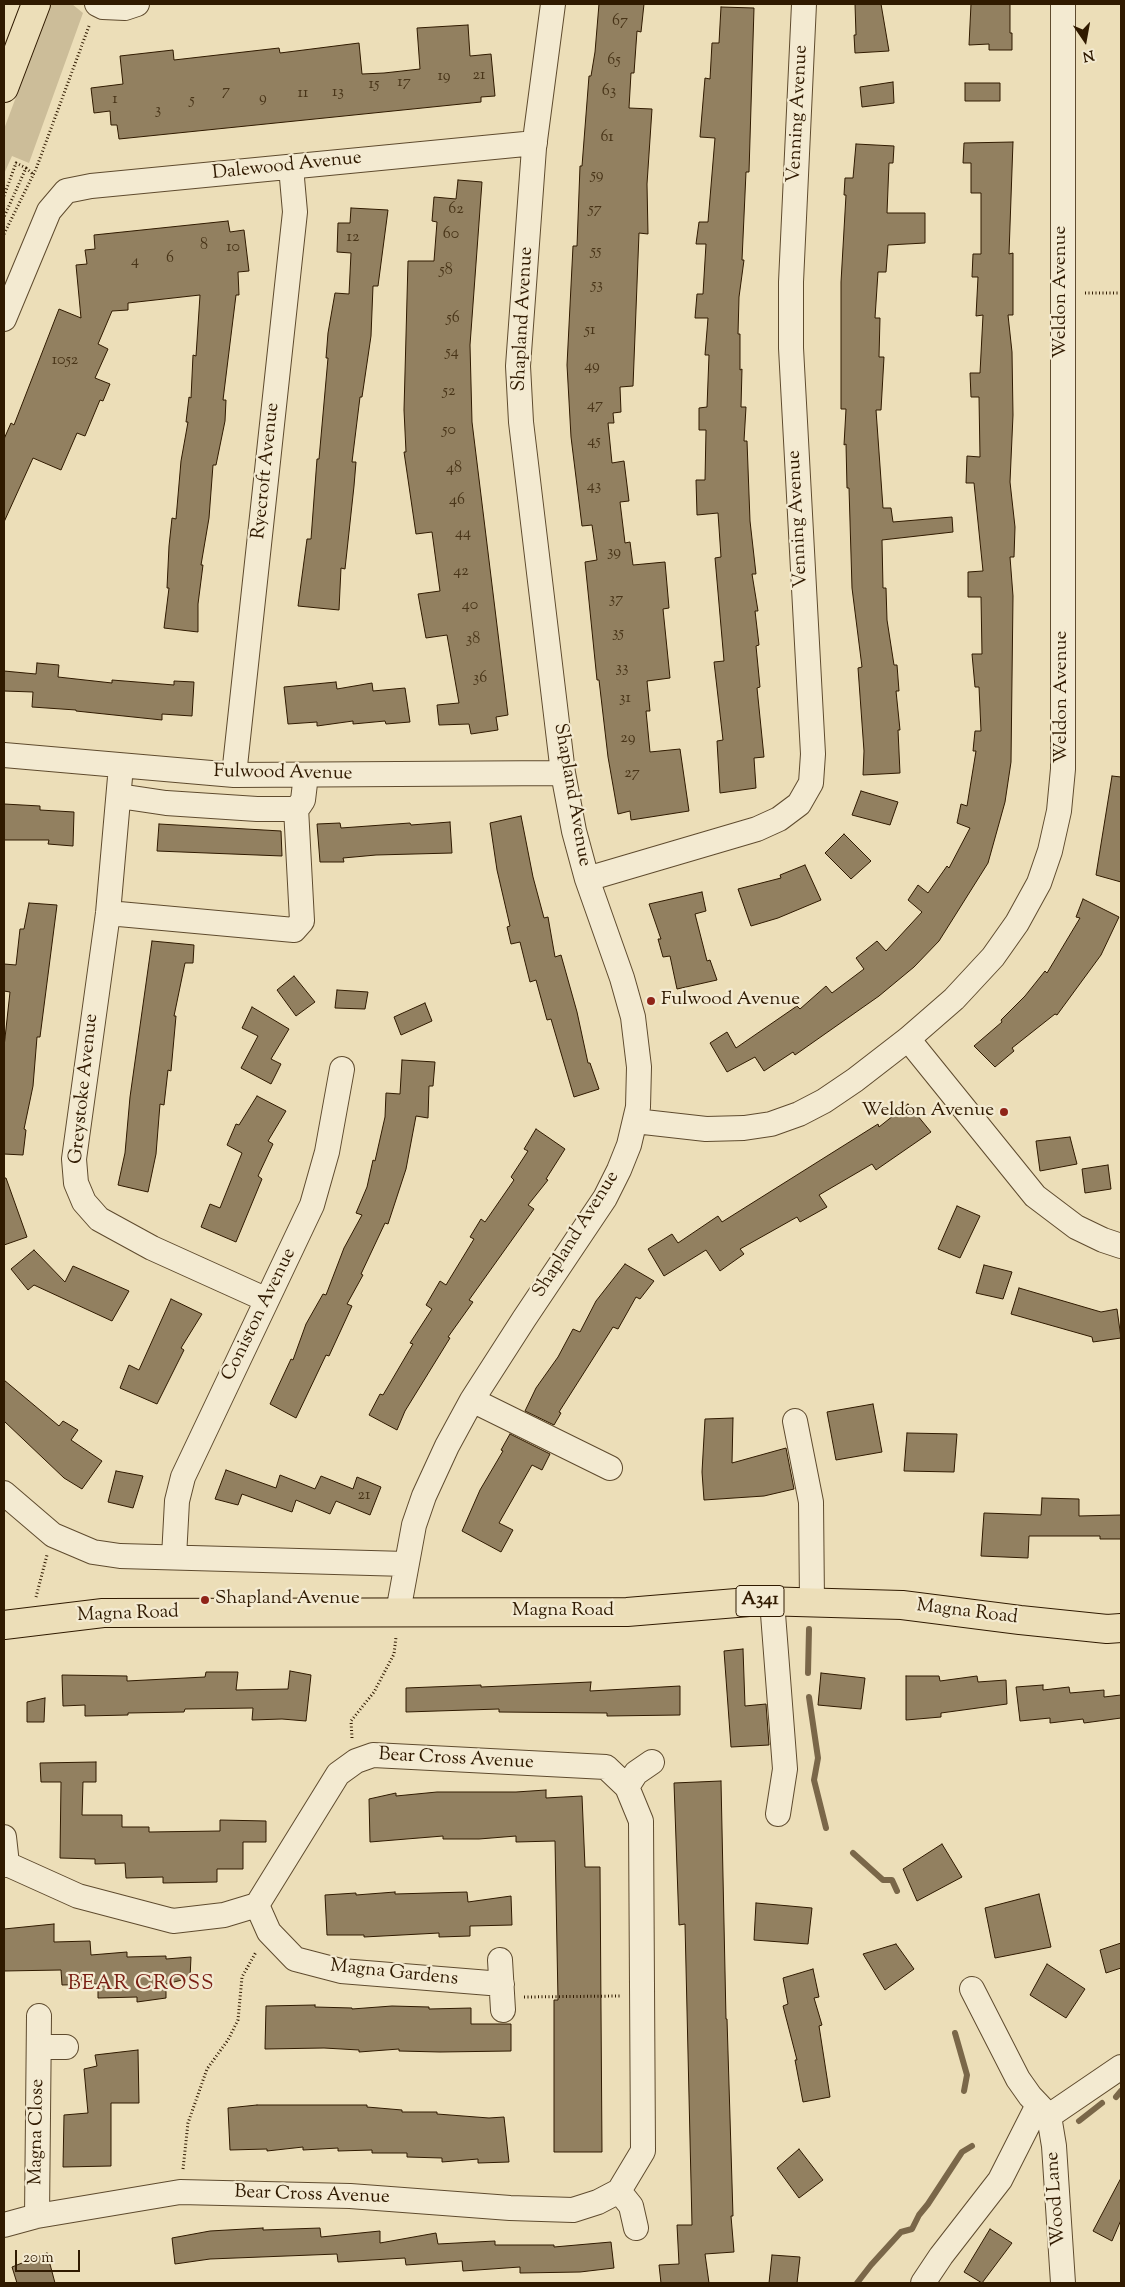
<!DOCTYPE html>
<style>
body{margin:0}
#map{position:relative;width:1125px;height:2287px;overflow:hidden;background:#ecdeb8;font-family:"Sorts Mill Goudy",serif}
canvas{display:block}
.frame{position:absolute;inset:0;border:5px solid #301a00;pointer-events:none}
.north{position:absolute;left:1060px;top:15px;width:50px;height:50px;-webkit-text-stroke:4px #f3ead1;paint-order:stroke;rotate:168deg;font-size:14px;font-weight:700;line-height:20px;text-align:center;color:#301a00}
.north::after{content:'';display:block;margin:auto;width:18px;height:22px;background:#301a00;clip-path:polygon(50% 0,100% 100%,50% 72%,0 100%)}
.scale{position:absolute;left:15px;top:2250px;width:65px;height:22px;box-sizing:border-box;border:2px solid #301a00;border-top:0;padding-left:6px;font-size:15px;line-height:18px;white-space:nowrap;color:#301a00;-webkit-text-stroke:4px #f3ead1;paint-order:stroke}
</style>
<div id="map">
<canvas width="1125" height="2287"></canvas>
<div class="frame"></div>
<div class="north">N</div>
<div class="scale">20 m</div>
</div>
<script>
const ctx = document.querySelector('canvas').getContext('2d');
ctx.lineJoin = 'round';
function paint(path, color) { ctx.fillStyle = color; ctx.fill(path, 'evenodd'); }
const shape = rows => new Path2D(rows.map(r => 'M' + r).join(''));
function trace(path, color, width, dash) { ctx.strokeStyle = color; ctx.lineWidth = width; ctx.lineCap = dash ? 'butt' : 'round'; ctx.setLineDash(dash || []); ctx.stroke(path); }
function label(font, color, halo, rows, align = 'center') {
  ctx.font = font + ' "Sorts Mill Goudy",serif'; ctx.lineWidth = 4.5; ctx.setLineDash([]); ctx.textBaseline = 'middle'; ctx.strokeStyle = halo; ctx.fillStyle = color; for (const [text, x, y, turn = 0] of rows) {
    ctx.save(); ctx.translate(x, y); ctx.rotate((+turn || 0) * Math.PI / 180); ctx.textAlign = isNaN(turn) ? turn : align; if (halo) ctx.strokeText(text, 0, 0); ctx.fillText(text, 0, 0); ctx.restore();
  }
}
const green = shape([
 [51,4,72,4,83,13,29,163,12,156,4,174,4,129]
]);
const stream = shape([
 [808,1673,809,1629],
 [809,1697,818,1758,814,1780,826,1828],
 [853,1853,883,1880,892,1880,897,1891],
 [955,2033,967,2075,964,2091],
 [1116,2097,1121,2091],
 [1079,2121,1102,2103],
 [857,2283,871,2265,901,2232,912,2229,919,2215,928,2204,962,2152,972,2146]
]);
const building = shape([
 [599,4,644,4,641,32,637,31,634,73,631,73,629,108,652,109,647,184,648,234,639,233,633,386,620,387,621,412,613,413,614,423,608,423,612,463,624,461,629,501,620,502,625,543,630,542,633,565,665,562,669,608,663,609,670,678,647,681,650,711,646,711,650,752,680,749,689,811,631,820,630,811,618,814,608,757,599,680,597,680,585,562,597,560,592,525,582,526,571,437,567,365,573,246,577,246,580,166,582,166,589,76,591,76,595,52,599,4],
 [855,4,881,4,889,51,855,53,854,35,856,35,855,4],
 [971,4,1010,4,1010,33,1012,33,1012,50,989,50,989,44,969,45,971,4],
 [721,7,754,8,749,172,746,172,742,260,744,260,739,297,738,334,740,334,740,370,742,369,741,407,746,407,744,441,747,441,750,521,756,574,752,574,758,611,755,611,759,645,756,646,760,687,757,688,764,757,754,758,756,788,720,793,717,741,723,740,714,662,724,661,715,558,721,557,718,513,697,515,696,480,705,480,706,430,699,430,699,408,707,407,709,355,705,355,708,318,695,318,697,294,703,294,706,244,696,244,699,222,708,222,715,138,700,137,705,78,710,79,712,43,719,43,721,7],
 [468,25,470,56,491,54,495,96,481,97,481,102,119,139,117,125,111,125,110,111,94,113,91,88,123,84,120,56,173,50,174,60,279,48,280,53,359,43,362,74,384,73,420,69,417,28,468,25],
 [893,82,894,103,862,107,860,87,893,82],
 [965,83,1000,83,1000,101,965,101,965,83],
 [1013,142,1009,254,1013,253,1013,315,1008,315,1012,352,1013,415,1010,482,1015,527,1014,557,1010,557,1013,596,1011,762,1005,802,988,863,939,941,914,967,879,996,795,1055,793,1052,764,1071,755,1057,727,1072,710,1043,727,1032,736,1048,797,1006,800,1009,826,986,832,993,864,969,856,958,877,941,886,951,922,912,908,900,918,885,928,893,947,866,949,868,970,828,957,823,961,804,967,806,976,751,973,751,975,731,981,731,979,687,975,687,972,654,982,654,981,597,968,597,968,572,983,571,974,483,966,483,967,456,980,457,979,397,971,397,970,373,980,373,983,315,976,316,978,277,972,277,973,254,981,254,981,193,971,193,971,163,963,163,964,143,1013,142],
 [856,144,894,146,893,163,889,163,887,213,925,213,925,243,888,245,886,272,878,272,875,318,880,318,879,357,884,357,881,410,876,410,883,508,891,508,893,522,952,517,953,532,882,540,883,588,886,588,887,620,894,665,897,665,899,691,896,691,900,730,898,730,900,773,863,775,864,751,858,668,862,667,852,588,849,488,847,488,846,444,844,445,846,409,841,409,841,282,846,195,844,195,845,178,853,178,856,144],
 [458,180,482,182,470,345,472,422,508,715,496,717,498,730,471,734,469,724,439,725,437,705,459,703,447,635,426,638,418,594,440,591,432,532,416,534,404,452,406,452,404,410,408,261,434,261,437,222,432,221,434,197,456,199,458,180],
 [351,208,388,210,378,286,373,286,371,336,362,397,360,397,352,462,356,462,354,486,345,569,341,568,339,610,298,606,307,539,311,539,317,459,319,459,328,358,326,358,328,333,335,293,349,294,351,253,337,252,338,223,350,223,351,208],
 [228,221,230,232,244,230,249,271,238,272,239,295,236,295,223,400,226,400,225,421,216,465,213,465,209,518,201,565,203,565,198,604,198,632,164,628,169,588,167,588,169,546,172,518,176,519,181,461,188,422,186,422,189,397,191,398,193,355,196,356,200,295,128,303,128,310,112,311,98,344,108,349,95,378,110,384,103,401,100,400,85,436,77,433,61,470,33,458,4,522,4,439,11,423,14,425,59,309,81,318,76,265,87,264,85,250,95,249,94,235,228,221],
 [37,663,59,665,58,677,112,683,112,680,174,685,174,681,194,682,192,716,162,714,162,720,76,711,76,710,32,707,33,692,4,691,4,671,36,674,37,663],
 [336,682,337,689,372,683,373,691,405,688,410,722,386,724,385,721,353,724,353,721,317,726,317,722,288,724,284,687,336,682],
 [1112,776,1121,777,1121,882,1096,875,1112,776],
 [861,791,898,802,890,825,852,815,861,791],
 [4,804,40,806,40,810,74,812,73,846,48,844,49,840,4,840,4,804],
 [521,816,533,877,544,918,548,917,555,957,561,955,577,1012,588,1063,590,1063,599,1089,574,1097,551,1019,547,1020,536,980,530,982,520,942,511,944,507,927,510,926,497,870,490,823,521,816],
 [450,822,452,853,376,855,343,858,344,862,320,862,317,824,340,823,341,828,410,823,411,825,450,822],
 [159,824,281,831,282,856,157,851,159,824],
 [844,834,871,861,851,879,825,853,844,834],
 [805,865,821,900,778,918,751,926,738,889,781,878,780,875,805,865],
 [702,892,706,911,695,914,707,961,710,960,717,980,677,989,670,956,663,957,658,939,661,939,649,904,702,892],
 [1083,899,1119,917,1101,955,1057,1015,1055,1014,1012,1048,1014,1051,995,1067,974,1046,1002,1022,1001,1020,1025,996,1045,971,1047,973,1080,918,1076,917,1083,899],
 [29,903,57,905,40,1037,37,1037,33,1086,24,1129,26,1130,23,1155,4,1154,4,1047,10,992,4,991,4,964,16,965,20,929,24,929,29,903],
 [152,941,194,945,193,963,185,963,174,1016,176,1016,171,1071,168,1070,164,1105,160,1104,156,1154,148,1192,118,1185,125,1153,130,1097,152,941],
 [294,976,315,1002,296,1016,277,990,294,976],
 [337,990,368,992,365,1009,335,1008,337,990],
 [425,1003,432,1021,401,1035,394,1017,425,1003],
 [252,1007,289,1029,271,1059,281,1064,271,1084,241,1068,258,1036,242,1028,252,1007],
 [402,1060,435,1062,433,1086,429,1086,428,1118,416,1116,406,1169,388,1224,385,1223,361,1274,363,1275,347,1304,352,1306,329,1356,326,1355,296,1418,270,1404,291,1359,293,1360,306,1324,323,1294,326,1295,344,1248,362,1215,356,1213,367,1187,373,1160,375,1161,385,1117,386,1093,400,1094,402,1060],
 [257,1096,286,1111,268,1141,273,1144,258,1176,262,1179,236,1242,201,1227,210,1204,220,1208,242,1153,227,1145,236,1124,239,1125,257,1096],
 [908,1104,931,1132,876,1170,872,1164,819,1195,827,1207,800,1222,797,1217,740,1249,744,1254,720,1271,706,1250,664,1276,648,1249,672,1234,678,1243,718,1216,722,1222,878,1124,879,1127,908,1104],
 [536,1129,565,1149,546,1179,548,1180,528,1205,534,1209,469,1300,473,1302,448,1337,450,1338,405,1411,397,1430,369,1415,380,1394,383,1395,413,1344,410,1343,432,1309,426,1305,440,1281,446,1285,474,1239,470,1237,481,1219,485,1222,514,1180,511,1177,528,1151,524,1149,536,1129],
 [1070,1137,1077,1164,1040,1171,1036,1141,1070,1137],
 [1108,1165,1111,1189,1085,1193,1082,1169,1108,1165],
 [4,1178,6,1178,27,1237,4,1245,4,1178],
 [957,1206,980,1216,960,1258,938,1249,957,1206],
 [34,1250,65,1282,73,1266,129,1291,112,1321,34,1285,28,1290,11,1269,34,1250],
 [625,1264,654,1281,640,1299,636,1297,618,1329,613,1327,559,1412,561,1413,554,1425,525,1411,536,1388,558,1357,573,1329,580,1332,596,1301,625,1264],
 [984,1265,1012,1272,1003,1299,976,1293,984,1265],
 [1019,1288,1101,1312,1117,1309,1121,1338,1093,1342,1092,1337,1011,1314,1019,1288],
 [171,1299,202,1314,181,1348,184,1350,157,1404,120,1388,129,1365,139,1370,171,1299],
 [4,1380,59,1426,63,1421,78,1430,71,1440,102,1461,82,1489,64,1478,4,1421,4,1380],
 [873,1404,882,1452,836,1460,827,1412,873,1404],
 [733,1418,732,1463,786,1448,794,1489,764,1496,704,1500,702,1472,705,1419,733,1418],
 [907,1433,957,1434,954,1472,904,1471,907,1433],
 [510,1434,550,1454,542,1470,532,1465,499,1523,513,1530,501,1552,462,1531,480,1490,503,1451,501,1450,510,1434],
 [226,1470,276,1488,280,1475,315,1489,321,1476,353,1489,357,1477,381,1487,370,1515,336,1501,330,1514,296,1500,292,1512,242,1494,238,1505,215,1499,226,1470],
 [116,1471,143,1476,133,1508,108,1502,116,1471],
 [1042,1498,1079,1499,1079,1516,1121,1515,1121,1539,1100,1539,1100,1536,1029,1536,1028,1558,981,1556,984,1513,1041,1515,1042,1498],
 [743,1649,745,1706,766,1704,769,1745,731,1747,724,1651,743,1649],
 [290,1671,311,1675,306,1721,282,1719,252,1720,253,1708,185,1709,184,1712,128,1713,128,1715,85,1716,85,1705,63,1706,62,1675,127,1676,127,1681,205,1677,206,1672,238,1672,236,1690,288,1689,290,1671],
 [821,1673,865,1678,861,1709,818,1705,821,1673],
 [906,1676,939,1676,940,1681,977,1676,978,1682,1006,1680,1007,1704,941,1713,941,1717,906,1720,906,1676],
 [591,1682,590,1691,680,1686,680,1715,607,1716,607,1713,499,1712,499,1709,406,1712,406,1688,481,1685,481,1687,591,1682],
 [1043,1685,1043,1690,1069,1687,1070,1693,1104,1690,1104,1697,1121,1695,1121,1718,1084,1723,1083,1719,1050,1723,1050,1718,1020,1721,1016,1687,1043,1685],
 [45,1698,44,1722,27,1722,27,1702,45,1698],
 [96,1762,96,1782,83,1782,82,1815,122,1815,122,1827,149,1827,149,1832,220,1831,220,1820,266,1821,266,1842,243,1842,243,1869,217,1869,217,1882,163,1883,163,1877,126,1878,125,1863,95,1864,95,1859,60,1858,61,1782,41,1782,40,1763,96,1762],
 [721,1781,726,2019,727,2019,733,2216,731,2216,734,2252,705,2254,709,2283,661,2283,659,2265,679,2264,677,2225,692,2225,685,1924,679,1925,674,1783,721,1781],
 [546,1790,546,1798,582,1796,585,1867,600,1867,602,2152,554,2152,554,2000,558,2000,555,1841,516,1842,516,1836,479,1839,443,1839,443,1836,370,1842,369,1799,396,1793,396,1796,437,1792,516,1792,546,1790],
 [942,1844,962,1877,917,1901,903,1869,942,1844],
 [395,1892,395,1894,467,1892,468,1902,511,1896,512,1925,470,1926,470,1936,439,1937,439,1933,364,1937,364,1935,327,1935,325,1895,356,1893,356,1895,395,1892],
 [1039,1894,1051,1947,995,1958,985,1908,1039,1894],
 [756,1903,812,1908,808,1944,754,1940,756,1903],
 [54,1924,54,1942,90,1941,91,1955,127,1952,127,1957,166,1956,166,1959,191,1957,190,1978,166,1984,166,1998,137,2002,137,1997,98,1998,98,1984,62,1985,61,1970,4,1971,4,1929,54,1924],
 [1121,1943,1121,1968,1106,1973,1100,1950,1121,1943],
 [896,1944,914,1969,885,1990,863,1954,896,1944],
 [1047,1964,1085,1989,1066,2018,1030,1995,1047,1964],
 [813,1969,819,1997,814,1998,822,2025,819,2026,830,2097,803,2102,795,2060,797,2060,783,2006,788,2004,783,1978,813,1969],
 [315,2005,315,2007,352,2008,352,2009,392,2006,429,2007,429,2009,471,2008,471,2024,511,2024,511,2051,440,2052,399,2051,399,2049,359,2052,359,2050,324,2048,265,2049,266,2006,315,2005],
 [138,2050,139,2103,111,2103,111,2166,63,2167,64,2115,88,2113,84,2069,97,2066,95,2055,138,2050],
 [257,2105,367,2105,367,2107,402,2110,402,2112,437,2112,437,2114,489,2118,504,2117,509,2162,478,2163,478,2159,442,2162,442,2158,407,2157,407,2153,372,2153,372,2150,338,2151,338,2148,303,2150,303,2147,267,2151,267,2149,230,2150,228,2108,257,2105],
 [799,2149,823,2180,799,2198,777,2168,799,2149],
 [1121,2178,1121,2220,1112,2241,1093,2231,1121,2178],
 [263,2228,263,2230,320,2228,321,2237,380,2231,380,2243,436,2233,438,2244,495,2241,495,2245,554,2245,554,2247,611,2242,614,2268,580,2272,520,2273,520,2267,463,2271,462,2261,406,2265,405,2258,338,2262,337,2254,210,2259,175,2264,172,2238,210,2231,263,2228],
 [990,2229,1012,2243,982,2283,964,2272,990,2229],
 [47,2253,55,2283,17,2283,12,2267,47,2253],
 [772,2255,800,2257,797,2283,769,2283,772,2255]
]);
const path = shape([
 [26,168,34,175],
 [4,196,16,163,26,168,4,217],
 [4,234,36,169,89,26],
 [1085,293,1121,293],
 [36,1597,47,1555],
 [352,1738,351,1721,374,1692,394,1654,396,1637],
 [524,1997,620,1996],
 [183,2169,188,2123,207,2069,228,2040,238,2020,242,1977,256,1952]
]);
const minor = shape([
 [97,4,103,7,125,8,137,4],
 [4,319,49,211,66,191,91,186,535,143],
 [4,755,234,775,563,773],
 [121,766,108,913,74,1159,76,1183,84,1202,99,1219,152,1248,267,1300],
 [234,775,295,212,291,167],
 [119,796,166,803,257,809,293,809,299,806,303,800,306,775],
 [587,879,757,829,779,819,799,804,811,783,813,754,791,348,791,282,804,4],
 [108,913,294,930,302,921,296,808],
 [908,1039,1035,1196,1076,1227,1103,1240,1121,1246],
 [635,1121,706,1129,744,1128,771,1124,799,1114,824,1101,855,1080,908,1039,954,999,993,957,1017,923,1039,883,1050,851,1059,811,1063,769,1063,4],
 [472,1400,610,1468],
 [795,1421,811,1502,812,1602],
 [4,1493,53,1535,93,1552,120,1556,406,1564],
 [174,1557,177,1501,183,1477,312,1205,327,1152,342,1069],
 [772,1601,785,1769,778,1814],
 [398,1612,414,1525,424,1496,447,1446,472,1400,524,1319,605,1198,619,1170,629,1145,638,1107,639,1067,633,1017,622,978,587,879,574,831,563,773,521,422,518,366,534,148,553,4],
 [627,1787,636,1773,652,1762],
 [4,1837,7,1864],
 [4,1865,7,1864,78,1896,173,1921,224,1915,257,1905,338,1774,356,1761,373,1755,606,1767,627,1787,641,1821,643,2151,619,2191,598,2202,573,2210,510,2208,350,2196,180,2192,37,2216,4,2225],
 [257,1905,269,1932,295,1959,341,1971,502,1984],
 [500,1960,503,2010],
 [972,1989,1018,2079,1030,2096,1049,2116,1054,2146,1063,2283],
 [40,2047,66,2047],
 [1049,2116,1121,2067],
 [619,2191,631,2206,636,2228],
 [37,2216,39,2016],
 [923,2283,941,2256,1000,2180,1038,2105]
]);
const major = shape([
 [4,1625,103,1613,627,1612,761,1601,902,1605,1020,1620,1107,1629,1121,1628]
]);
const highway = shape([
 [4,88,36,4]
]);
const markers = [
 [651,1001,5,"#8f2418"],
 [1004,1112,5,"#8f2418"],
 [205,1600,5,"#8f2418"]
];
const numberNames = [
 ["67",620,22],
 ["65",614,61],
 ["21",479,76],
 ["19",444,77],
 ["17",404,83],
 ["15",374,85],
 ["7",226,92],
 ["63",609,92],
 ["13",338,93],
 ["11",303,94],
 ["9",263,99],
 ["1",115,100],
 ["5",192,101],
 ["3",158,111],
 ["61",607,138],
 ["59",597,176],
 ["62",456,210],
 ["57",595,210],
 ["60",451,235],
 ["12",353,238],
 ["8",204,246],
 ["10",233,248],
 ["55",596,252],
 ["6",170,259],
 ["4",135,262],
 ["58",446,271],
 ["53",597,286],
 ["56",453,319],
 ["51",590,331],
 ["54",452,353],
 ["1052",65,361],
 ["49",592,367],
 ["52",449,392],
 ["47",595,406],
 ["50",449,431],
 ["45",594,442],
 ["48",454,469],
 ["43",594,487],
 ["46",457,501],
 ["44",463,534],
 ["39",614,553],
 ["42",461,572],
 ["37",616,600],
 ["40",470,606],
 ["35",618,634],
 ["38",473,640],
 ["33",622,669],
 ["36",480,679],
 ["31",625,699],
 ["29",628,739],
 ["27",632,774],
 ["21",364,1496]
];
const shields = [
 [760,1601,48]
];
const shieldNames = [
 ["A341",760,1601]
];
const streetNames = [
 ["Venning Avenue",799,114,-87],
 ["Dalewood Avenue",287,167,-6],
 ["Weldon Avenue",1062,292,-90],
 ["Shapland Avenue",524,319,-87],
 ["Ryecroft Avenue",267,471,-84],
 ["Venning Avenue",799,519,-93],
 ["Weldon Avenue",1063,697,-90],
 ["Fulwood Avenue",283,774,1],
 ["Shapland Avenue",571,795,80],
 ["Greystoke Avenue",85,1089,-84],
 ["Shapland Avenue",577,1235,-58],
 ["Coniston Avenue",260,1315,-64],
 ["Magna Road",563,1612],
 ["Magna Road",967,1613,7],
 ["Magna Road",128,1615,-2],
 ["Bear Cross Avenue",456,1760,3],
 ["Magna Gardens",394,1974,6],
 ["Magna Close",38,2132,-89],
 ["Bear Cross Avenue",312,2196,2],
 ["Wood Lane",1057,2199,-94]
];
const poiNames = [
 ["Fulwood Avenue",661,1001],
 ["Weldon Avenue",994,1112,"right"],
 ["Shapland Avenue",215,1600]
];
const quarterNames = [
 ["BEAR CROSS",141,1985]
];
paint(green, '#ccbd99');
trace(stream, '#7a6749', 6);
paint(building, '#928060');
trace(building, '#301a00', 1);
trace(minor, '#5f4b2e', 26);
trace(major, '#301a00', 30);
trace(highway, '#301a00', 30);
trace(path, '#301a00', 3, [1, 2.5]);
trace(minor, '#f3ead1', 24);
trace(major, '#ecdeb8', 28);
trace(highway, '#ecdeb8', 28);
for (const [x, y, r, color] of markers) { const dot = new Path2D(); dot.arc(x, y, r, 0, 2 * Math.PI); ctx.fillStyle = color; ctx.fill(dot); trace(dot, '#f3ead1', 2); }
label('16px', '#483418', null, numberNames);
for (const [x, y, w] of shields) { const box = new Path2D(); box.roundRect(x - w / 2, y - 15.5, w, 31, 4); ctx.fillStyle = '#f3ead1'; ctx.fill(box); trace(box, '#301a00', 1); }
label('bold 18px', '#301a00', null, shieldNames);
label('19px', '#301a00', '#f3ead1', streetNames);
label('19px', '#301a00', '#f3ead1', poiNames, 'left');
ctx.letterSpacing = '1px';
label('21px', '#7a1f14', '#f3ead1', quarterNames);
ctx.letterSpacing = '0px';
</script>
